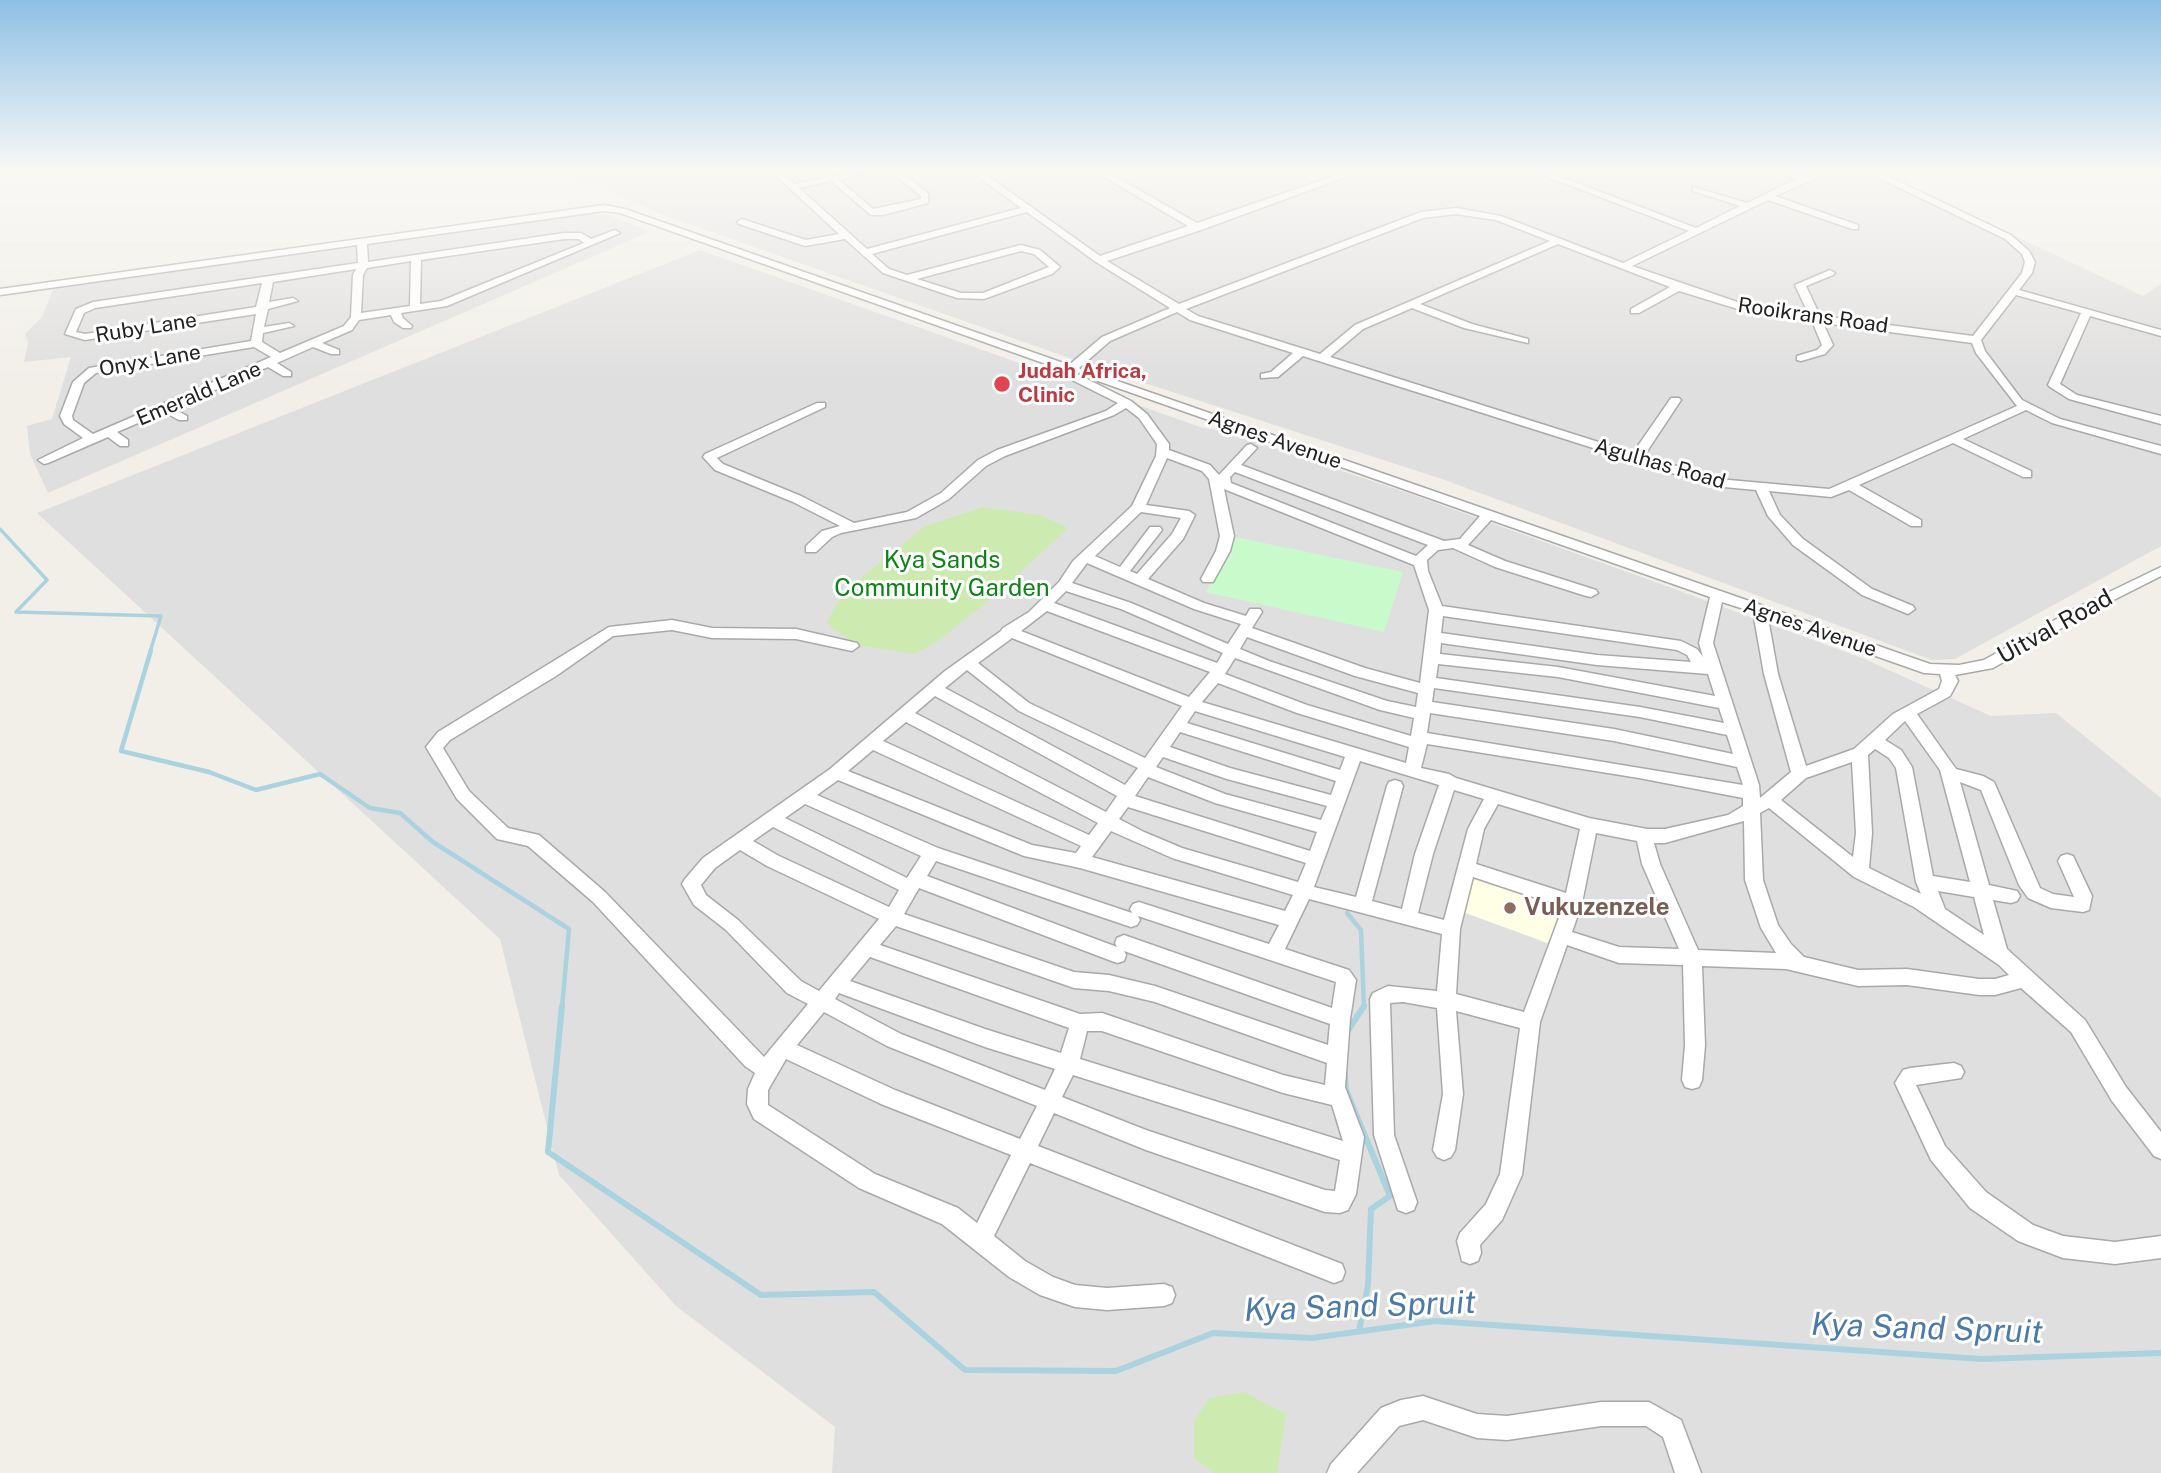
<!DOCTYPE html>
<style>
body{margin:0}
canvas{display:block;background:#f2efe9}
</style>
<canvas width="2161" height="1473"></canvas>
<script>
const ctx = document.querySelector('canvas').getContext('2d');
ctx.lineJoin = 'round';
function paint(path, color) { ctx.fillStyle = color; ctx.fill(path, 'evenodd'); }
const shape = rows => new Path2D(rows.map(r => 'M' + r).join(''));
function trace(path, color, width, dash) { ctx.strokeStyle = color; ctx.lineWidth = width; ctx.lineCap = dash ? 'butt' : 'round'; ctx.setLineDash(dash || []); ctx.stroke(path); }
function label(font, color, halo, rows, align = 'center') {
  ctx.font = font + ' "Public Sans",sans-serif'; ctx.lineWidth = 6; ctx.setLineDash([]); ctx.textBaseline = 'middle'; ctx.strokeStyle = halo; ctx.fillStyle = color; for (const [text, x, y, turn = 0] of rows) {
    ctx.save(); ctx.translate(x, y); ctx.rotate((+turn || 0) * Math.PI / 180); ctx.textAlign = isNaN(turn) ? turn : align; if (halo) ctx.strokeText(text, 0, 0); ctx.fillText(text, 0, 0); ctx.restore();
  }
}
const residential = shape([
 [570,172,1878,172,2143,296,2161,284,2161,546,1955,659,1932,660,1442,479,1095,367,666,216],
 [585,214,609,215,649,232,48,493,30,454,27,426,52,419,71,357,24,362,28,343,25,334,42,317,53,289],
 [700,250,1203,428,1220,430,1408,493,1669,587,1862,658,1991,716,2056,713,2161,798,2161,1473,832,1473,835,1427,676,1306,559,1175,500,939,37,513]
]);
const education = shape([
 [1472,875,1560,906,1550,944,1460,911]
]);
const grass = shape([
 [983,507,1040,515,1068,528,997,594,938,641,915,654,862,646,834,630,827,622,837,603,860,579,925,526],
 [1244,1392,1286,1414,1277,1473,1214,1473,1194,1458,1194,1421,1209,1398]
]);
const park = shape([
 [1235,537,1403,572,1384,632,1206,592]
]);
const streamFar2 = shape([
 [0,529,47,580,16,612,161,616,150,652]
]);
const streamFar1 = shape([
 [151,650,121,751,209,772,256,790,320,774,370,808,400,813,433,842,569,929,562,1008],
 [1347,913,1361,930,1364,1008]
]);
const stream = shape([
 [562,1006,548,1152,761,1295,874,1292,965,1370,1116,1371,1213,1333,1312,1338,1435,1321,1981,1359,2161,1353],
 [1347,1032,1364,1006],
 [1345,1074,1346,1090,1390,1196,1371,1209,1368,1285,1359,1331]
]);
const minor = shape([
 [772,172,781,172,795,184,826,177,821,172,831,172,834,176,866,172,839,180,873,209,921,199,921,196,891,172,901,172,928,193,928,203,883,215,871,215,831,181,799,188,867,249,1021,208,972,172,982,172,1100,256,1188,226,1096,172,1107,172,1197,223,1346,172,1359,172,1201,230,1107,261,1179,304,1421,212,1456,208,1501,216,1623,263,1689,231,1535,172,1548,172,1696,228,1740,206,1693,191,1693,187,1747,203,1796,179,1779,172,1792,172,1804,176,1816,172,1830,172,1775,196,1858,225,1858,229,1852,229,1768,200,1632,266,1752,307,1809,315,1795,285,1830,270,1835,273,1833,275,1806,286,1820,316,1973,336,2022,273,2025,262,2022,254,2005,239,1867,172,1879,172,2011,235,2029,251,2035,262,2032,273,2019,290,2161,330,2161,336,2090,316,2060,384,2077,395,2161,416,2161,424,2069,399,2050,387,2048,385,2081,313,2016,295,1981,340,1985,351,2022,400,2060,419,2161,446,2161,454,2052,423,2026,410,1963,439,2031,471,2031,477,2023,477,1953,443,1859,485,1921,520,1921,526,1911,526,1849,490,1831,497,1769,491,1780,515,1803,539,1872,589,1913,606,1915,609,1908,614,1862,595,1793,545,1768,516,1756,490,1713,486,1303,356,1278,377,1261,378,1261,374,1271,372,1293,353,1190,320,1177,312,1110,341,1079,368,1083,371,1077,374,1131,401,1147,414,1169,444,1169,450,1210,465,1219,475,1247,445,1251,444,1257,448,1241,465,1444,541,1460,539,1480,516,1098,381,1098,377,1106,377,1930,664,1959,665,1984,660,2076,608,2161,567,2161,576,2086,614,1993,668,1955,675,1958,681,1950,696,1917,714,1956,769,1983,776,1994,782,2040,888,2053,894,2074,897,2058,861,2061,856,2067,854,2073,856,2092,896,2089,910,2083,912,2051,908,2028,898,2019,885,1981,790,1960,782,1989,885,2017,891,2020,896,2017,901,2011,903,1993,900,2007,949,2085,1020,2126,1087,2161,1132,2161,1159,2154,1156,2112,1101,2071,1032,2021,988,1995,995,1979,995,1907,985,1858,986,1786,969,1702,966,1705,1045,1702,1080,1699,1087,1692,1089,1685,1087,1682,1080,1685,1045,1683,965,1619,963,1567,945,1540,1022,1522,1175,1502,1220,1480,1245,1481,1253,1478,1261,1470,1264,1462,1261,1457,1241,1460,1233,1486,1204,1500,1174,1520,1028,1456,1011,1463,1094,1455,1150,1451,1157,1444,1160,1437,1157,1433,1150,1443,1094,1437,1008,1403,1002,1390,1003,1394,1135,1417,1202,1414,1210,1406,1213,1398,1210,1374,1135,1370,999,1373,993,1388,986,1437,991,1442,934,1309,899,1285,949,1349,970,1356,980,1350,1019,1345,1087,1364,1137,1356,1194,1348,1210,1340,1213,1325,1212,1146,1150,1054,1113,1038,1146,1342,1264,1345,1272,1342,1280,1334,1283,1030,1163,994,1236,1025,1261,1053,1277,1075,1285,1107,1288,1164,1284,1172,1287,1175,1295,1172,1303,1164,1306,1107,1310,1075,1307,1040,1295,1009,1277,942,1224,859,1188,754,1119,747,1104,748,1089,755,1073,745,1066,593,902,528,846,497,839,457,799,426,747,438,732,609,627,672,620,712,628,796,629,857,643,859,646,852,651,796,639,712,638,672,630,613,636,556,676,450,740,443,748,469,791,508,828,539,835,605,892,764,1057,808,1004,787,993,726,930,694,905,682,884,685,879,703,858,830,769,945,671,1001,631,1003,628,1029,612,1059,582,1073,561,1132,506,1156,456,1157,444,1139,418,1126,408,1114,415,1005,456,986,466,949,499,916,518,841,533,832,537,816,552,806,552,806,546,822,531,840,526,793,502,715,470,703,457,705,454,817,403,825,403,825,407,717,458,723,464,801,496,854,523,907,512,941,493,978,460,997,450,1106,411,1118,403,1062,375,1060,373,1063,370,620,213,604,211,367,244,368,262,564,233,581,233,591,239,615,230,620,233,447,306,401,313,403,318,412,326,411,328,403,328,394,322,391,315,359,320,352,330,322,343,339,350,339,354,331,354,313,347,277,363,291,372,291,376,283,376,268,367,173,408,187,416,187,420,179,420,164,412,117,432,128,440,128,446,120,446,108,437,48,463,44,464,38,460,83,438,64,424,60,416,73,382,89,368,251,341,256,314,85,340,65,334,76,309,93,302,358,263,357,245,0,295,0,289,604,205,625,209,1069,365,1102,337,1170,308,1096,262,1027,212,872,254,889,269,907,275,1021,245,1040,250,1060,267,1052,274,984,299,957,298,883,273,845,239,805,246,739,224,737,222,742,219,806,240,839,234,772,172],
 [1456,214,1496,220,1550,241,1355,325,1320,354,1198,316,1186,309,1423,218,1456,214],
 [564,239,579,239,584,243,441,301,420,304,421,260,564,239],
 [1558,244,1670,287,1631,309,1631,313,1639,313,1679,291,1751,313,1812,321,1822,345,1817,350,1797,356,1797,360,1801,361,1825,354,1833,345,1823,323,1972,343,1976,353,2017,406,1829,489,1718,479,1644,456,1681,400,1679,398,1671,398,1633,453,1330,357,1363,329,1412,308,1464,328,1528,343,1528,339,1472,324,1420,304,1558,244],
 [1021,251,1034,254,1049,267,983,293,961,293,917,279,1021,251],
 [411,261,410,306,361,313,363,275,367,268,411,261],
 [356,269,353,275,351,317,344,326,280,353,262,342,263,333,294,326,289,323,264,327,268,309,298,301,293,298,269,302,273,282,356,269],
 [262,283,256,307,85,334,76,332,84,313,95,308,262,283],
 [254,347,271,357,93,434,73,420,72,416,84,383,96,373,254,347],
 [1167,458,1202,471,1209,479,1220,536,1216,551,1201,579,1203,582,1213,582,1230,551,1234,536,1224,489,1414,565,1429,610,1420,683,1365,668,1252,628,1262,612,1260,609,1250,609,1246,616,1204,603,1148,579,1183,539,1195,515,1189,511,1146,505,1167,458],
 [1235,472,1428,545,1416,556,1231,483,1230,477,1235,472],
 [1141,512,1181,518,1172,534,1137,574,1130,571,1162,530,1160,527,1150,527,1120,567,1095,556,1141,512],
 [1491,520,1710,597,1699,643,1703,657,1697,649,1681,641,1442,606,1428,571,1427,560,1438,550,1453,548,1495,567,1586,596,1591,597,1598,593,1596,590,1505,561,1468,545,1491,520],
 [1087,563,1194,609,1241,624,1228,644,1131,603,1072,583,1087,563],
 [1066,591,1121,609,1223,653,1217,663,1054,603,1066,591],
 [1722,602,1753,612,1764,674,1791,772,1760,798,1759,785,1713,643,1722,602],
 [1047,611,1210,672,1189,697,1021,631,1047,611],
 [1443,616,1677,650,1687,655,1691,662,1597,655,1441,633,1443,616],
 [1768,618,1924,673,1940,674,1942,681,1939,689,1893,714,1854,749,1806,766,1778,674,1768,618],
 [1247,637,1355,676,1418,693,1416,707,1387,701,1269,661,1240,649,1247,637],
 [1012,638,1182,706,1145,758,1029,703,978,663,1012,638],
 [1441,643,1597,665,1708,674,1715,696,1558,667,1440,654,1441,643],
 [1235,658,1380,710,1414,718,1411,736,1307,705,1225,674,1235,658],
 [1438,664,1558,677,1719,708,1724,723,1640,707,1436,678,1438,664],
 [967,670,1019,711,1138,768,1125,785,945,688,967,670],
 [1218,683,1297,713,1409,747,1406,763,1202,702,1218,683],
 [1434,688,1640,717,1727,735,1733,754,1614,729,1432,702,1434,688],
 [935,696,1117,796,1106,812,915,713,935,696],
 [1195,711,1345,757,1340,770,1187,723,1195,711],
 [1430,713,1614,741,1737,767,1743,785,1427,733,1430,713],
 [1905,721,1940,770,1970,882,1933,876,1912,767,1901,750,1885,740,1905,721],
 [906,722,1098,823,1089,835,883,741,906,722],
 [1180,732,1336,781,1331,795,1230,768,1170,747,1180,732],
 [1427,744,1639,778,1743,798,1743,806,1728,815,1665,829,1647,829,1589,818,1456,778,1449,774,1421,768,1427,744],
 [1875,749,1889,758,1896,768,1916,882,1921,894,1869,868,1872,833,1868,755,1875,749],
 [873,750,1081,846,1076,853,1032,845,848,771,873,750],
 [1163,757,1227,779,1327,806,1321,820,1225,794,1156,767,1163,757],
 [1360,761,1439,785,1415,854,1402,909,1372,901,1403,786,1401,782,1395,780,1389,782,1387,786,1356,897,1314,887,1360,761],
 [1852,762,1856,833,1853,857,1781,800,1806,778,1852,762],
 [1148,777,1215,803,1317,832,1310,851,1135,796,1148,777],
 [838,780,1024,856,1080,868,1279,925,1269,944,1139,902,1133,904,1130,909,1132,913,938,848,817,795,838,780],
 [1454,790,1484,799,1468,829,1444,920,1418,913,1433,854,1454,790],
 [805,804,921,856,907,878,785,818,805,804],
 [1498,804,1580,829,1566,893,1476,864,1484,829,1498,804],
 [1128,807,1306,863,1298,882,1182,848,1144,832,1119,819,1128,807],
 [1769,808,1854,877,1914,907,1999,965,2009,975,1995,979,1979,979,1907,969,1858,970,1804,957,1791,944,1778,925,1763,880,1760,813,1769,808],
 [1744,821,1745,880,1761,928,1776,953,1698,950,1660,864,1654,843,1665,843,1744,821],
 [773,827,899,890,889,907,779,856,753,841,773,827],
 [1111,831,1172,858,1293,895,1285,911,1092,857,1111,831],
 [1596,833,1637,841,1642,864,1679,949,1619,947,1572,932,1582,903,1596,833],
 [740,850,767,866,879,919,819,991,801,981,738,920,706,895,701,885,715,868,740,850],
 [936,861,1131,927,1137,925,1140,920,1138,916,1336,982,1332,1008,1124,935,1117,938,1115,943,1117,947,927,876,936,861],
 [1473,877,1563,907,1524,1012,1456,994,1460,929,1473,877],
 [919,888,1117,963,1124,961,1126,955,1124,951,1330,1024,1328,1045,1155,986,1109,975,1074,972,904,914,919,888],
 [1938,891,1974,897,1984,935,1945,909,1938,891],
 [896,926,1074,988,1109,991,1155,1002,1327,1063,1325,1085,1283,1075,1102,1013,1080,1014,880,945,896,926],
 [870,957,1069,1028,1061,1053,985,1029,850,981,870,957],
 [839,993,985,1047,1055,1069,1045,1090,901,1034,835,999,839,993],
 [824,1012,887,1046,1037,1106,1020,1139,895,1090,797,1045,824,1012],
 [1087,1031,1102,1031,1283,1093,1332,1105,1343,1141,1080,1059,1087,1031],
 [786,1059,881,1104,1011,1155,977,1223,958,1208,875,1174,768,1105,768,1090,786,1059],
 [1073,1075,1340,1160,1335,1191,1325,1190,1146,1130,1062,1097,1073,1075],
 [1954,1063,1961,1066,1964,1072,1961,1078,1916,1085,1945,1146,1986,1192,2033,1225,2063,1236,2115,1242,2161,1236,2161,1258,2115,1264,2063,1258,2018,1241,1970,1208,1931,1160,1895,1083,1903,1070,1910,1068,1954,1063],
 [1423,1396,1477,1414,1507,1416,1601,1402,1649,1402,1681,1420,1701,1473,1675,1473,1663,1437,1646,1426,1601,1426,1507,1440,1477,1438,1423,1420,1399,1426,1357,1473,1327,1473,1331,1464,1381,1408,1401,1400,1423,1396]
]);
const markers = [
 [1002,384,9,"#e0444e"],
 [1510,908,7,"#8d6e63"]
];
const farStreetnames = [
 ["Rooikrans Road",1813,316,8],
 ["Ruby Lane",146,328,-9],
 ["Onyx Lane",150,361,-10],
 ["Emerald Lane",199,394,-23],
 ["Agnes Avenue",1275,440,19],
 ["Agulhas Road",1660,464,16],
 ["Agnes Avenue",1810,628,19]
];
const farHealthnames = [
 ["Judah Africa,",1018,372],
 ["Clinic",1018,396]
];
const parkNames = [
 ["Kya Sands",942,561],
 ["Community Garden",942,589]
];
const streetNames = [
 ["Uitval Road",2055,627,-29]
];
const educationNames = [
 ["Vukuzenzele",1524,908]
];
const nearWaternames = [
 ["Kya Sand Spruit",1360,1307,-2],
 ["Kya Sand Spruit",1927,1329,2]
];
paint(residential, '#e0dfdf');
paint(education, '#ffffe5');
paint(grass, '#cdebb0');
paint(park, '#c8facc');
trace(streamFar2, '#aad3df', 3.5);
trace(streamFar1, '#aad3df', 4.5);
trace(stream, '#aad3df', 6);
trace(minor, '#a9a9a9', 3);
paint(minor, '#fff');
const sky = ctx.createLinearGradient(0, 0, 0, 379);
sky.addColorStop(0, '#8fc0e4');
sky.addColorStop(0.45, '#f9f8f5');
sky.addColorStop(1, '#f9f8f500');
ctx.fillStyle = sky;
ctx.fillRect(0, 0, 2161, 379);
for (const [x, y, r, color] of markers) { const dot = new Path2D(); dot.arc(x, y, r, 0, 2 * Math.PI); ctx.fillStyle = color; ctx.fill(dot); trace(dot, '#fff', 2.5); }
label('21px', '#222', '#fff', farStreetnames);
label('bold 21px', '#be3a42', '#fff', farHealthnames, 'left');
label('24px', '#0c8416', '#fff', parkNames);
label('24px', '#222', '#fff', streetNames);
label('bold 24px', '#785e54', '#fff', educationNames, 'left');
label('italic 32px', '#4a7aab', '#fff', nearWaternames);
</script>
